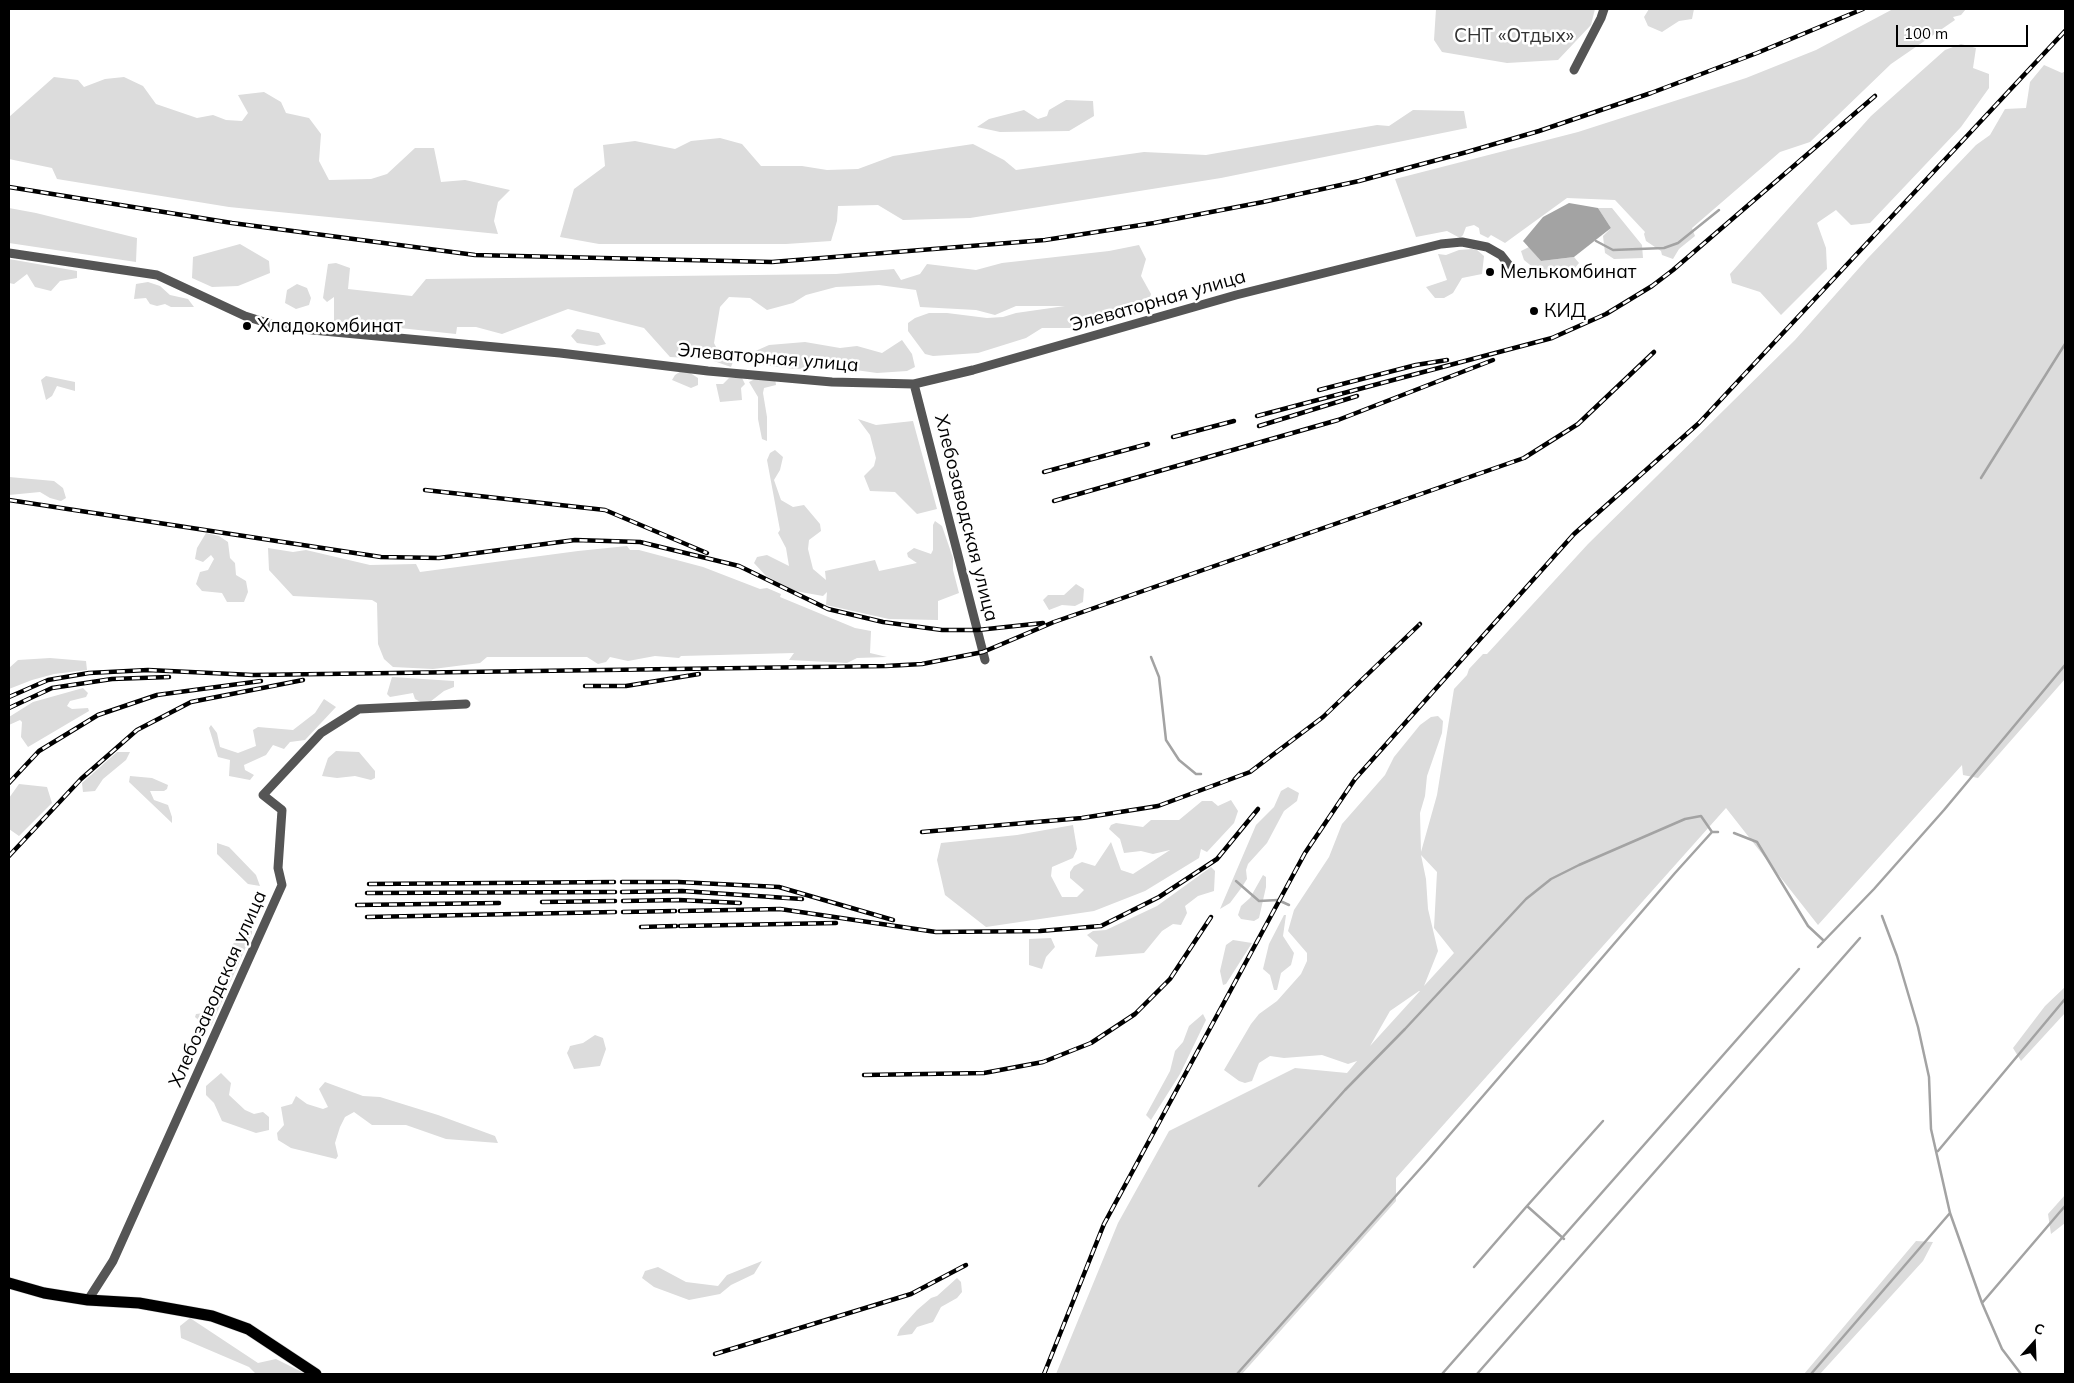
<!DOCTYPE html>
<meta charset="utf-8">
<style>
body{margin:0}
#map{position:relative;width:2074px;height:1383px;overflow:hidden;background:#fff;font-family:Mulish,sans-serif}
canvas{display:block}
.frame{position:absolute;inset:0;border:10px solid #000;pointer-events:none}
.north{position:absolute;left:2009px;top:1318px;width:50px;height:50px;-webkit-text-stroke:4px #fff;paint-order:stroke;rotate:20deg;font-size:14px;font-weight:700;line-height:20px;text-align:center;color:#000}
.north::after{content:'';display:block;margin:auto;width:18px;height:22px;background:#000;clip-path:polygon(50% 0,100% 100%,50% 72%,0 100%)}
.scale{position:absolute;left:1896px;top:25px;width:132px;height:22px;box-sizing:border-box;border:2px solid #000;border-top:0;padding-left:6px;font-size:15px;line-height:18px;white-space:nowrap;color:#000;-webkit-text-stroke:4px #fff;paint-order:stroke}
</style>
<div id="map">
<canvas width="2074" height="1383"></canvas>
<div class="frame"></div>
<div class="north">С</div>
<div class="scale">100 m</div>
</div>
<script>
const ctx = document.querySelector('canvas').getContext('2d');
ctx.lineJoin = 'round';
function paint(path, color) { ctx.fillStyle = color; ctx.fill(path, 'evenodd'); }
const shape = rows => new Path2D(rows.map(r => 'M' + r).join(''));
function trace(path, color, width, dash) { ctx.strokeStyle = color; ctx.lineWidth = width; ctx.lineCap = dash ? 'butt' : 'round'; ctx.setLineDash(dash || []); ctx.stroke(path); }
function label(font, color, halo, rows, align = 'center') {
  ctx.font = font + ' Mulish,sans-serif'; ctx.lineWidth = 5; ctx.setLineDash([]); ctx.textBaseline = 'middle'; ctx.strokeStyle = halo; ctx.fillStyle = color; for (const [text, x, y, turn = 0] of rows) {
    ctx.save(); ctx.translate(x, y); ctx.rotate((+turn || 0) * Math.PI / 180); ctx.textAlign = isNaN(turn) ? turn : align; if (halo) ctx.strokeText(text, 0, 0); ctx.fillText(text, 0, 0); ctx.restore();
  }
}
const green = shape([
 [1436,9,1595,9,1591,25,1558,60,1507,63,1442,52,1434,40],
 [1649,9,1694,9,1692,19,1679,21,1662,32,1648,26,1644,17],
 [1893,9,1966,9,1961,15,1953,17,1955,20,1891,64,1810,142,1780,152,1692,228,1695,236,1679,249,1673,259,1662,255,1661,251,1646,241,1644,234,1645,232,1615,200,1567,198,1505,243,1491,235,1488,238,1480,234,1479,228,1474,225,1466,227,1463,235,1460,238,1447,231,1416,237,1395,179,1578,132,1746,78,1816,50],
 [1961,44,1976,48,1973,68,1989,74,1989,88,1961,127,1870,223,1851,225,1836,210,1817,223,1826,248,1827,269,1781,315,1760,292,1732,283,1730,274,1871,116,1945,50],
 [2044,65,2062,73,2065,71,2065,679,1978,778,1963,775,1962,765,1818,925,1726,808,1396,1178,1396,1201,1242,1374,1056,1374,1118,1223,1169,1131,1295,1068,1347,1073,1357,1061,1348,1064,1322,1055,1284,1058,1270,1056,1259,1063,1252,1081,1245,1083,1239,1081,1224,1070,1251,1024,1259,1014,1277,1001,1301,974,1307,961,1307,953,1288,931,1294,910,1329,857,1342,824,1385,775,1394,757,1420,725,1431,717,1438,716,1443,721,1442,733,1427,776,1425,796,1420,813,1421,852,1437,795,1454,689,1467,675,1469,669,1483,654,1487,654,1588,544,1795,340,1868,258,1976,145,1990,135,2005,109,2026,108,2030,82],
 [1421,855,1437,872,1434,928,1454,953,1424,986,1438,951,1428,909,1426,879],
 [1419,991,1420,991,1370,1046,1390,1011],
 [54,77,78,80,84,87,105,79,124,77,143,86,156,104,197,118,213,115,226,120,242,121,248,113,238,95,264,92,281,102,286,113,309,118,321,134,319,161,329,180,371,179,387,174,415,148,434,148,441,182,465,180,510,190,498,202,494,221,498,234,229,207,57,179,52,168,9,159,9,117],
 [1066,100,1093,101,1094,116,1069,131,1000,132,977,127,989,119,1024,110,1038,119,1047,116,1049,110],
 [1413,110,1464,111,1467,128,1221,178,970,218,903,220,878,205,838,206,837,221,831,241,786,244,599,244,560,237,574,189,605,166,603,145,635,141,675,149,691,141,720,138,742,144,761,166,802,166,827,170,858,169,893,156,973,144,1004,160,1016,170,1144,152,1206,155,1377,125,1389,126],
 [9,208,36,213,137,238,136,262,9,243],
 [1598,208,1612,208,1642,245,1643,258,1614,259,1605,253,1603,236,1611,228],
 [240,244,269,261,270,273,238,286,212,287,192,278,193,257],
 [1139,245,1146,259,1141,276,1151,294,1145,312,1115,319,1085,318,1070,328,1042,328,1026,338,978,353,933,356,925,354,908,331,908,323,915,318,929,313,947,313,987,318,1003,317,1016,313,1065,306,1016,306,995,315,976,310,920,307,916,290,879,285,836,287,806,295,793,303,767,310,750,298,729,297,720,307,714,343,718,351,733,362,731,367,708,359,670,357,644,328,568,309,502,334,476,327,457,327,456,334,334,321,334,297,327,302,323,298,328,264,336,263,350,268,348,289,412,296,426,279,836,274,894,269,901,280,920,274,927,264,976,270,1002,263,1109,251],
 [1529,247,1541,261,1574,257,1579,263,1574,269,1540,273,1524,260,1521,251],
 [1472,249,1477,250,1484,256,1482,274,1462,278,1453,293,1444,298,1435,298,1426,287,1447,280,1438,254,1446,255,1459,250],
 [9,259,77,271,77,278,60,281,51,291,35,287,27,274,14,284,9,283],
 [148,282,160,286,170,295,188,299,194,307,171,307,165,304,157,306,150,304,146,298,134,299,136,284],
 [297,284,307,288,311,298,309,305,296,309,285,303,287,290],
 [577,329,599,333,606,344,597,346,577,343,571,336],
 [902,340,912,354,915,367,907,371,877,373,834,367,795,369,754,364,740,358,769,345,805,342,840,348,857,346,882,353],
 [684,369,698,378,698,385,691,388,672,380,675,375],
 [46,376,75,382,75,391,57,386,52,396,46,400,41,380],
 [729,378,742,378,745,384,741,388,742,400,720,402,716,384,723,384],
 [757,378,775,378,776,385,764,388,763,393,767,417,767,441,762,439,758,419,758,397,749,382],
 [858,419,876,425,913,421,937,509,917,514,895,492,870,491,864,476,874,466,876,458,870,435],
 [775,450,783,457,780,470,774,480,781,500,793,507,804,505,820,524,821,531,809,540,808,549,813,569,826,580,825,571,875,560,879,571,917,563,908,557,907,553,914,548,931,554,933,550,933,525,935,521,942,526,953,558,953,570,959,593,938,601,938,620,889,619,826,605,827,592,823,596,795,591,766,576,754,563,757,557,767,555,789,566,786,548,778,533,780,530,767,460,770,453],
 [9,477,54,481,63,488,66,498,61,501,50,498,40,492,9,495],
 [206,533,219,536,228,542,230,558,235,563,236,575,246,581,248,592,244,602,227,602,222,593,202,591,196,584,200,572,208,570,214,559,211,555,203,562,195,559,197,548],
 [627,546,630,550,639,550,703,567,760,589,767,588,781,594,780,597,855,628,871,631,870,653,887,657,857,658,847,663,789,660,794,653,681,656,679,658,655,656,628,661,610,657,606,662,598,664,587,657,487,657,480,663,433,669,393,667,384,659,378,644,377,603,372,600,293,596,269,570,268,548,293,552,306,550,370,565,416,564,420,572,578,551],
 [1076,584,1084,589,1083,602,1075,606,1062,605,1049,610,1043,600,1048,595,1064,595],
 [50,658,86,661,87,670,54,674,32,680,9,689,9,668,18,660],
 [392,677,454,681,454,687,444,691,426,705,415,699,413,693,390,697,387,694],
 [83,688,88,693,86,697,70,701,67,706,72,709,88,708,89,711,28,747,21,737,22,722,20,720,9,725,9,717,33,702],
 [324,699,336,707,305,740,290,742,284,749,273,745,266,755,244,765,245,770,254,775,250,780,229,776,230,760,218,757,209,728,211,725,217,733,220,747,238,753,256,746,253,730,258,727,293,730,315,713],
 [336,751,359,752,375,771,375,778,371,780,355,776,337,778,322,776,328,758],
 [117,752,130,752,126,760,103,779,95,791,83,792,82,783],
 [130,776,152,778,168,785,167,789,164,791,150,791,154,800,168,805,172,817,172,823,129,782],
 [19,784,47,787,52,803,19,836,9,829,9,798],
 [1288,787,1299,793,1297,801,1284,811,1267,843,1248,864,1246,870,1247,879,1242,887,1230,903,1220,909,1256,825,1274,807,1281,791],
 [1231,800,1238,811,1234,823,1207,852,1201,849,1199,858,1145,891,1094,911,986,927,945,895,937,860,941,843,1017,835,1073,825,1077,849,1073,858,1052,867,1051,876,1062,897,1077,897,1084,890,1070,878,1070,872,1074,866,1082,862,1095,866,1111,842,1121,870,1133,874,1170,850,1153,854,1141,851,1124,853,1120,839,1109,829,1111,825,1116,823,1143,827,1151,820,1179,820,1202,801,1212,801,1218,806],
 [217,843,229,847,256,875,260,886,248,884,217,854],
 [1211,867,1215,871,1214,891,1198,896,1185,906,1187,913,1181,925,1173,924,1162,931,1144,953,1095,957,1098,945,1087,935,1093,931,1106,930,1157,906],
 [1263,875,1266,877,1266,887,1259,918,1254,921,1241,919,1238,915,1241,906,1250,898],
 [1284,915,1286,915,1283,936,1294,953,1291,965,1281,973,1277,990,1274,990,1270,975,1263,969,1269,944],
 [252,924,252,933,211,1026,203,1024,195,1017,196,1014,213,1012,216,999,224,986,224,970,232,945,240,937,245,925],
 [1051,938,1055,947,1046,957,1042,969,1029,965,1029,939],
 [1233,940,1252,943,1226,984,1223,985,1220,971,1226,945],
 [2065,987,2065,1013,2021,1061,2013,1048,2045,1006],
 [1203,1014,1206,1020,1180,1074,1151,1120,1146,1115,1170,1071,1175,1051,1183,1042,1189,1026],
 [595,1035,603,1038,606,1049,600,1066,574,1069,567,1053,569,1049,570,1046,583,1043],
 [221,1073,231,1083,229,1095,245,1110,254,1114,263,1112,269,1117,269,1130,256,1133,222,1121,214,1103,206,1095,206,1086],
 [325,1082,363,1096,380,1097,438,1115,495,1136,498,1143,446,1139,406,1125,372,1125,354,1112,345,1117,340,1127,335,1143,338,1156,336,1159,291,1148,278,1140,277,1133,284,1125,281,1107,292,1104,296,1096,307,1104,323,1109,328,1107,319,1089],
 [2065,1195,2065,1223,2051,1234,2048,1214],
 [1916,1241,1933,1242,1923,1261,1820,1374,1804,1374],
 [762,1261,754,1274,731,1285,720,1294,689,1300,654,1287,642,1278,645,1271,658,1267,686,1282,718,1286,727,1275],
 [957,1278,961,1282,962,1292,957,1298,941,1307,933,1322,917,1327,912,1334,897,1336,900,1329,917,1310,931,1298,937,1296],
 [190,1318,258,1363,276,1359,306,1374,256,1374,249,1367,181,1338,180,1326]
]);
const water = shape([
 [1569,203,1598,208,1611,228,1574,257,1541,261,1523,241,1543,217]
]);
const stream = shape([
 [1596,241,1613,250,1664,248,1678,243,1719,210],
 [1981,478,2065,344],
 [1151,657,1159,677,1166,740,1179,760,1196,774,1201,774],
 [1734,833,1757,842,1808,926,1823,940],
 [1236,881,1259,901,1278,900,1289,905],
 [1882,916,1897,956,1918,1027,1929,1077,1931,1129,1950,1213,1982,1303,2002,1349,2021,1374],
 [1818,947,1874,889,1944,810,2065,665],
 [1938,1151,2065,999],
 [1259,1186,1345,1090,1405,1029,1526,899,1551,879,1579,865,1685,819,1701,816,1712,832],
 [1527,1206,1603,1121],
 [1474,1267,1527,1206,1564,1239],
 [1982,1303,2065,1206],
 [1237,1374,1427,1161,1675,873,1712,832,1718,832],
 [1442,1374,1799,969],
 [1477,1374,1860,938],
 [1811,1374,1950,1213]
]);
const minor = shape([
 [1574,70,1601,18,1604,9],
 [9,253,157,275,245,316,280,327,560,353,708,371,832,382,914,384,973,370,1236,295,1441,244,1462,242,1487,247,1501,255,1512,269],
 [914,384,985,660],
 [88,1300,113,1261,282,885,278,868,282,810,263,795,321,733,359,709,466,704]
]);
const major = shape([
 [9,1283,44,1293,88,1300,139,1303,212,1316,248,1329,316,1374]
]);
const rail = shape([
 [9,187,232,223,475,255,772,262,1045,240,1154,223,1263,202,1359,181,1467,152,1539,131,1651,93,1757,53,1863,9],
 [1319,390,1416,365,1447,360],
 [1257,416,1552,338,1606,314,1652,286,1673,270,1875,96],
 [1259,426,1357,396],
 [1173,437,1234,421],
 [1044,472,1148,444],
 [425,490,605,510,707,553],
 [9,500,381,557,439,558,575,540,640,542,739,566,828,609,883,622,942,630,978,630,1043,623],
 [1054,501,1338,420,1493,360],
 [585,686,626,686,699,674],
 [9,697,48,680,89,673,148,670,253,675,886,666,922,664,983,652,1054,622,1524,458,1578,424,1654,352],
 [9,708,52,688,112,679,169,677],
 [9,783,39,751,98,715,157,695,261,681],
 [922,832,1082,818,1158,806,1250,772,1323,717,1420,624],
 [9,856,81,779,137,730,191,702,303,680],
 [622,882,678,882,779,887,893,920],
 [369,884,614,882],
 [622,892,682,891,802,899],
 [367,893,615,892],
 [623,901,679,900,740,903],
 [542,902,615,901],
 [357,905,499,903],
 [680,911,780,909,936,932,1040,931,1101,926,1159,897,1217,859,1258,809],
 [623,912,675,911],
 [367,917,615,912],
 [680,926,836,923],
 [641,927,676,926],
 [864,1075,984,1073,1043,1062,1091,1043,1135,1014,1170,979,1211,917],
 [715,1354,911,1294,966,1265],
 [1044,1374,1104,1224,1305,853,1355,779,1574,534,1699,423,2065,31]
]);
const markers = [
 [1490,272,5,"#000"],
 [1534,311,5,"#000"],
 [247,326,5,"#000"]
];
const parkNames = [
 ["СНТ «Отдых»",1514,36]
];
const poiNames = [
 ["Мелькомбинат",1500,272],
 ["КИД",1544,311],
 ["Хладокомбинат",257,326]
];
const streetNames = [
 ["Элеваторная улица",1158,301,-16],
 ["Элеваторная улица",768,358,5],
 ["Хлебозаводская улица",966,518,76],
 ["Хлебозаводская улица",218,989,-66]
];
paint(green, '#dcdcdc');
paint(water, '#a3a3a3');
trace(stream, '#a3a3a3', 2.5);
trace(major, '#dbdbdb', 12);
trace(minor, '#555', 9);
trace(major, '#000', 11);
trace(rail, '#000', 4.5);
trace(rail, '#fff', 2.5, [8]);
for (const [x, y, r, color] of markers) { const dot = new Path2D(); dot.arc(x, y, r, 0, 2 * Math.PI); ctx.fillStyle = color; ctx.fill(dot); trace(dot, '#fff', 2); }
label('19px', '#333', '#fff', parkNames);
label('19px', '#000', '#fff', poiNames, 'left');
label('19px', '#000', '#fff', streetNames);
</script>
